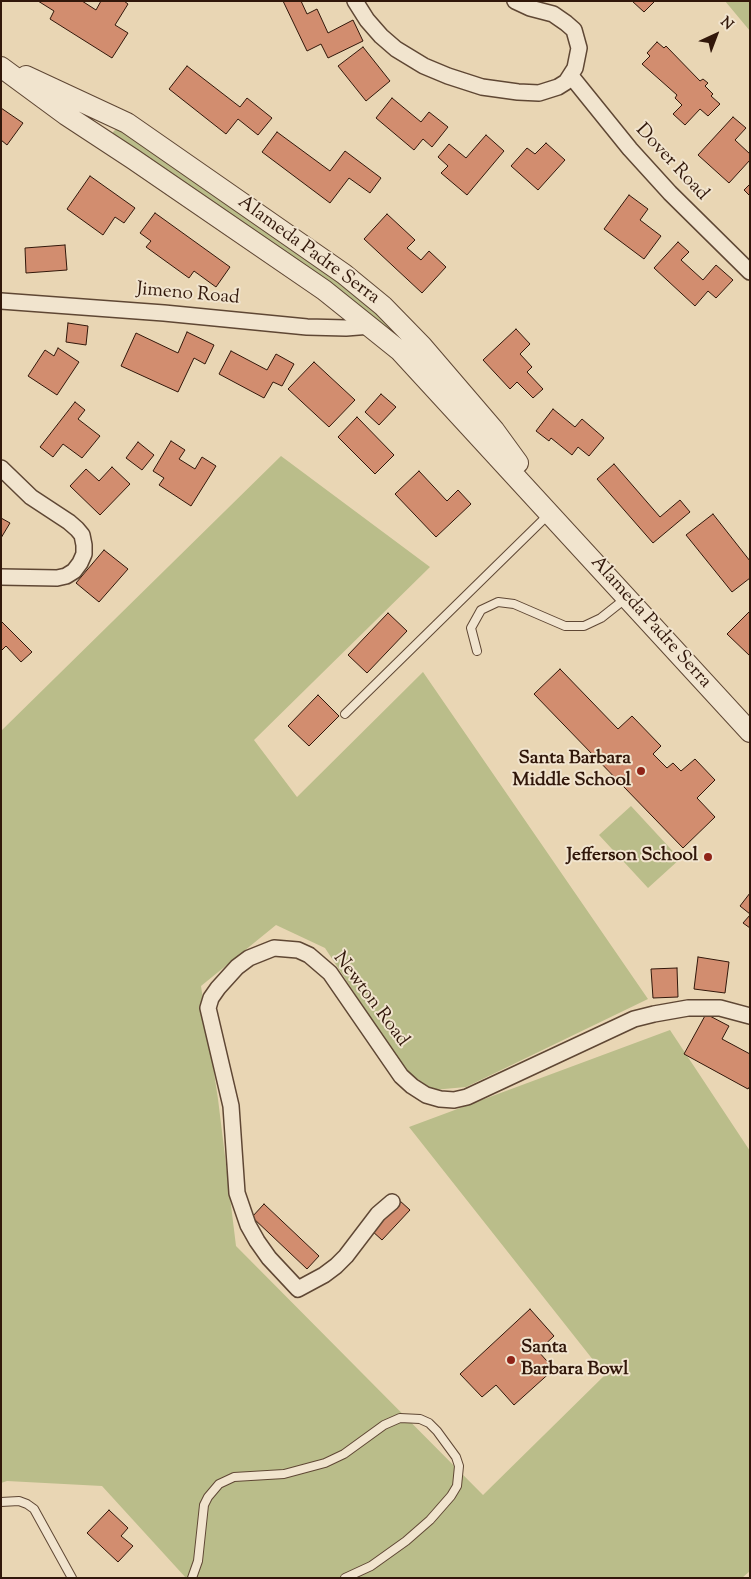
<!DOCTYPE html>
<style>
body{margin:0}
#map{position:relative;width:751px;height:1579px;overflow:hidden;background:#e9d6b4;font-family:"Sorts Mill Goudy",serif}
canvas{display:block}
.frame{position:absolute;inset:0;border:2px solid #31170a;pointer-events:none}
.north{position:absolute;left:691px;top:10px;width:50px;height:50px;-webkit-text-stroke:4px #f1e4ce;paint-order:stroke;rotate:43deg;font-size:14px;font-weight:700;line-height:20px;text-align:center;color:#31170a}
.north::after{content:'';display:block;margin:auto;width:18px;height:22px;background:#31170a;clip-path:polygon(50% 0,100% 100%,50% 72%,0 100%)}
</style>
<div id="map">
<canvas width="751" height="1579"></canvas>
<div class="frame"></div>
<div class="north">N</div>
</div>
<script>
const ctx = document.querySelector('canvas').getContext('2d');
ctx.lineJoin = 'round';
function paint(path, color) { ctx.fillStyle = color; ctx.fill(path, 'evenodd'); }
const shape = rows => new Path2D(rows.map(r => 'M' + r).join(''));
function trace(path, color, width, dash) { ctx.strokeStyle = color; ctx.lineWidth = width; ctx.lineCap = dash ? 'butt' : 'round'; ctx.setLineDash(dash || []); ctx.stroke(path); }
function label(font, color, halo, rows, align = 'center') {
  ctx.font = font + ' "Sorts Mill Goudy",serif'; ctx.lineWidth = 4; ctx.setLineDash([]); ctx.textBaseline = 'middle'; ctx.strokeStyle = halo; ctx.fillStyle = color; for (const [text, x, y, turn = 0] of rows) {
    ctx.save(); ctx.translate(x, y); ctx.rotate((+turn || 0) * Math.PI / 180); ctx.textAlign = isNaN(turn) ? turn : align; if (halo) ctx.strokeText(text, 0, 0); ctx.fillText(text, 0, 0); ctx.restore();
  }
}
const green = shape([
 [725,1,750,1,750,31],
 [118,127,380,310,424,368,113,136,113,132],
 [281,456,430,567,254,740,297,797,423,672,648,999,466,1087,433,1090,405,1070,325,948,276,925,201,986,218,1099,236,1246,483,1495,605,1375,409,1127,670,1030,750,1151,750,1571,742,1578,186,1578,102,1486,7,1481,1,1483,1,731],
 [631,806,680,859,648,888,599,835]
]);
const building = shape([
 [38,1,82,1,96,10,101,1,124,1,128,4,115,25,128,33,112,58,50,19,54,11,38,1],
 [283,1,301,1,307,14,317,9,328,33,353,20,363,41,328,58,321,44,307,51,283,1],
 [632,1,655,1,644,12,632,1],
 [657,42,664,48,666,46,700,81,703,79,708,83,705,86,713,94,711,96,720,104,708,116,700,109,685,125,673,114,682,105,675,98,677,95,642,64,650,56,647,53,657,42],
 [363,47,390,81,366,101,338,66,363,47],
 [187,66,240,107,247,98,272,118,258,135,238,119,226,134,169,89,187,66],
 [392,98,421,122,429,112,448,127,432,147,423,139,414,150,376,118,392,98],
 [1,108,23,123,7,145,1,140,1,108],
 [733,117,746,128,735,140,750,154,750,160,729,183,698,155,733,117],
 [277,132,330,171,345,151,381,178,370,193,349,178,330,203,262,152,277,132],
 [486,135,504,151,467,195,441,173,448,166,438,157,449,144,466,158,486,135],
 [546,143,565,160,538,190,511,166,527,148,535,154,546,143],
 [90,176,135,208,124,223,115,217,103,235,67,209,90,176],
 [750,184,750,196,744,190,750,184],
 [629,195,648,209,640,220,661,236,644,259,604,229,629,195],
 [155,213,230,267,216,287,194,271,189,278,146,247,151,241,140,233,155,213],
 [387,214,415,240,407,248,421,260,429,251,446,267,422,293,364,239,387,214],
 [678,242,689,252,681,260,703,280,716,265,733,280,716,298,708,291,695,306,654,268,678,242],
 [65,245,67,270,26,273,25,248,65,245],
 [68,323,88,326,86,345,66,342,68,323],
 [516,329,530,344,520,354,532,367,527,372,543,389,533,398,517,382,510,389,483,360,516,329],
 [187,332,214,345,205,364,194,358,178,392,121,366,136,333,178,353,187,332],
 [58,348,79,362,57,395,28,376,45,350,54,356,58,348],
 [231,351,267,370,276,354,294,364,282,386,273,382,264,398,219,374,231,351],
 [314,362,355,400,329,427,288,389,314,362],
 [381,394,396,407,379,425,365,412,381,394],
 [75,402,85,410,78,419,100,436,82,458,63,444,53,457,40,447,75,402],
 [553,409,575,427,582,419,604,438,589,456,578,447,572,455,551,438,549,441,536,431,553,409],
 [357,417,394,455,375,474,338,437,357,417],
 [171,441,185,450,179,459,195,469,202,457,216,466,191,506,159,485,164,478,153,471,171,441],
 [138,442,154,455,142,470,126,458,138,442],
 [614,464,660,517,680,500,690,512,653,543,597,479,614,464],
 [112,467,130,484,100,515,70,486,86,469,99,481,112,467],
 [419,471,447,501,458,490,471,504,436,537,395,494,419,471],
 [713,514,750,561,750,578,732,592,686,535,713,514],
 [1,518,10,523,1,538,1,518],
 [104,550,128,569,99,602,76,583,104,550],
 [750,611,750,656,727,634,750,611],
 [388,613,407,631,367,673,348,655,388,613],
 [1,621,32,652,21,662,6,646,1,651,1,621],
 [560,669,618,729,632,716,661,746,653,754,667,768,673,763,681,771,695,759,715,780,697,798,715,817,683,848,534,694,560,669],
 [318,695,339,716,309,746,288,726,318,695],
 [750,893,750,914,740,906,750,893],
 [750,915,750,928,743,923,750,915],
 [698,957,729,962,725,993,694,989,698,957],
 [677,968,678,997,653,998,651,969,677,968],
 [706,1014,729,1026,722,1039,750,1054,750,1086,748,1089,684,1054,706,1014],
 [399,1200,410,1210,382,1240,371,1230,399,1200],
 [264,1204,319,1256,307,1269,252,1217,264,1204],
 [530,1309,554,1336,538,1351,554,1369,514,1405,496,1385,482,1397,460,1374,530,1309],
 [109,1510,128,1528,121,1536,133,1546,118,1562,87,1533,109,1510]
]);
const service = shape([
 [477,651,471,628,481,610,498,602,514,604,565,626,584,626,601,618,625,599],
 [345,714,549,514],
 [1,1502,19,1501,27,1504,34,1509,72,1578],
 [192,1578,198,1561,204,1505,208,1497,219,1484,234,1477,284,1474,325,1463,344,1454,384,1425,400,1418,420,1419,429,1423,437,1431,456,1457,459,1466,457,1486,451,1496,430,1520,406,1541,371,1566,345,1578]
]);
const minor = shape([
 [355,1,367,20,381,36,396,49,424,66,448,76,482,87,518,92,539,93,558,87,566,82,575,68,579,48,574,30,566,23,553,14,530,8,515,1],
 [571,76,630,149,670,193,750,272],
 [1,301,164,313,307,327,346,328,371,326],
 [1,468,31,497,69,522,77,529,82,535,84,545,84,554,80,563,74,571,66,576,57,578,1,577],
 [392,1202,378,1214,346,1256,336,1266,324,1275,298,1289,269,1258,257,1241,248,1225,237,1193,231,1106,208,1008,211,998,218,988,237,967,249,958,274,948,298,950,309,955,330,973,401,1076,412,1086,426,1095,440,1099,454,1100,467,1097,634,1019,654,1014,688,1008,720,1008,750,1016]
]);
const tertiary = shape([
 [1,67,66,115,133,159,324,290,400,351,750,732],
 [26,76,127,123,344,274,383,306,422,346,494,430,518,463]
]);
const markers = [
 [641,771,5,"#8f2418"],
 [708,857,5,"#8f2418"],
 [511,1360,5,"#8f2418"]
];
const streetNames = [
 ["Dover Road",671,163,47],
 ["Alameda Padre Serra",308,251,36],
 ["Jimeno Road",188,295,5],
 ["Alameda Padre Serra",650,623,48],
 ["Newton Road",370,1000,53]
];
const poiNames = [
 ["Santa Barbara",631,760],
 ["Middle School",631,782],
 ["Jefferson School",698,857],
 ["Santa",521,1349,"left"],
 ["Barbara Bowl",521,1371,"left"]
];
paint(green, '#babd8a');
paint(building, '#d28d6f');
trace(building, '#31170a', 1);
trace(service, '#5f4734', 10);
trace(minor, '#5f4734', 18);
trace(tertiary, '#5f4734', 22);
trace(service, '#f1e4ce', 8);
trace(minor, '#f1e4ce', 15);
trace(tertiary, '#f1e4ce', 20);
for (const [x, y, r, color] of markers) { const dot = new Path2D(); dot.arc(x, y, r, 0, 2 * Math.PI); ctx.fillStyle = color; ctx.fill(dot); trace(dot, '#f1e4ce', 2); }
label('19px', '#31170a', '#f1e4ce', streetNames);
label('bold 19px', '#31170a', '#f1e4ce', poiNames, 'right');
</script>
